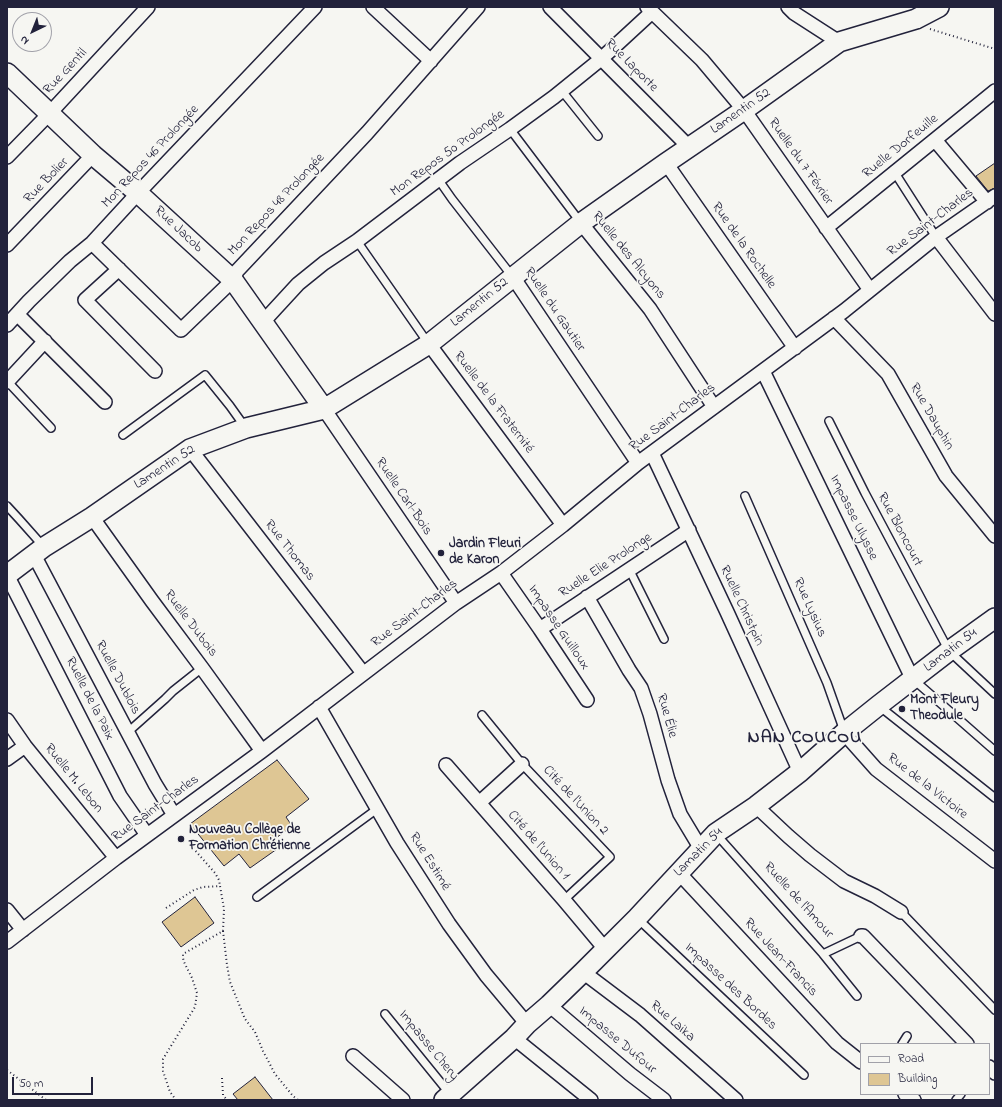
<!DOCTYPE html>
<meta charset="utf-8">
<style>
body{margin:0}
#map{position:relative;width:1002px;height:1107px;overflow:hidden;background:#f6f6f2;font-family:"Indie Flower",sans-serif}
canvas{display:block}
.frame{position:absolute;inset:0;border:8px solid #22223b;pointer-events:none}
.legend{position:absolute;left:860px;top:1043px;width:130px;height:52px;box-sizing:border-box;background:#f6f6f2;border:1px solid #a1a1a9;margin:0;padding:5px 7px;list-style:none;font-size:12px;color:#22223b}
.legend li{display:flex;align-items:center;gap:8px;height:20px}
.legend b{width:20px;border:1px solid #a1a1a9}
.north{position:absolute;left:12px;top:12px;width:40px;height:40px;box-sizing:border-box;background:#f6f6f2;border:1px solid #a1a1a9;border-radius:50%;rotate:223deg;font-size:11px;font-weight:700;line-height:16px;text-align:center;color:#22223b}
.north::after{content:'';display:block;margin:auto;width:14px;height:18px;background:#22223b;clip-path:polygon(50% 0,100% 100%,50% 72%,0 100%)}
.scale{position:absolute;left:12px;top:1077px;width:81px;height:18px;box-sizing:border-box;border:2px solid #22223b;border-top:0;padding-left:5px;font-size:12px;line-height:14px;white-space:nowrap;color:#22223b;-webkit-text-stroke:3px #f6f6f2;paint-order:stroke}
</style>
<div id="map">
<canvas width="1002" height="1107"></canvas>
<div class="frame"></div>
<ul class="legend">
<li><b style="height:5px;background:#f6f6f2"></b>Road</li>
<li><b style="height:11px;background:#dec694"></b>Building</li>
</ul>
<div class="north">N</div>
<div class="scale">50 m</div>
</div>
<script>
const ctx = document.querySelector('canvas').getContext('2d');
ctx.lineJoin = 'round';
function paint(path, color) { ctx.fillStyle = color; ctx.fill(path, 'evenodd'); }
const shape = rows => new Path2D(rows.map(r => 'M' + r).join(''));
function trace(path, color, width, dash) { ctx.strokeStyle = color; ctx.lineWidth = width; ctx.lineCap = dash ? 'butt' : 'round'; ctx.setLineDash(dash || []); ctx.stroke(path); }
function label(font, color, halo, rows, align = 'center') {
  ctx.font = font + ' "Indie Flower",sans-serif'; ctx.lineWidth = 3.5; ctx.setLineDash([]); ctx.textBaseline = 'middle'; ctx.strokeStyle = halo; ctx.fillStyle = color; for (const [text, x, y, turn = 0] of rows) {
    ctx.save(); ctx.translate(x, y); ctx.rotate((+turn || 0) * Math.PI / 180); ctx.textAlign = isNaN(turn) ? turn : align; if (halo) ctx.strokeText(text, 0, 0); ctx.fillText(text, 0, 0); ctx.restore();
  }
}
const building = shape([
 [995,163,995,188,988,191,976,176,995,163],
 [277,760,309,799,286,817,292,826,272,841,277,849,250,868,239,854,224,866,190,824,277,760],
 [195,897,214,923,181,947,162,922,195,897],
 [255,1077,273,1100,238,1100,233,1094,255,1077]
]);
const path = shape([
 [930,29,995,49],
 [193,848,215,873,219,880,220,886],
 [166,908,194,890,203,887,220,886,224,909,223,931,183,954,183,958,184,962,192,978,197,993,195,1007,163,1059,163,1071,170,1092,176,1100],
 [223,931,227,965,230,982,245,1019,255,1032,263,1051,275,1074,293,1096,298,1100],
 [7,1070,46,1100],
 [222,1078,223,1095,227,1100]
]);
const lane = shape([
 [562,91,598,136],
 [510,129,581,223],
 [895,173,936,237],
 [438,179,452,199,512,276],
 [357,241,428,343],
 [8,382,51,428],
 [829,421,865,493,949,651,995,694],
 [123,435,205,375,230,406,245,427],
 [745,496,827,683,844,731],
 [7,506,19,519,43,546],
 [629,569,664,639],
 [914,680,995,751],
 [879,706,995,798],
 [482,715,522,764,610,857,564,900],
 [128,732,165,699,173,691,202,668],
 [716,834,823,954,861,936],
 [257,897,377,809],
 [901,912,995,1010],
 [638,919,804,1075],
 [823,954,857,996],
 [385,1014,450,1094],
 [902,1044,907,1036],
 [956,1100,961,1094]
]);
const street = shape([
 [373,7,431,61],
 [550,7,689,147],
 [647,7,702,60,744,110,870,290],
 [788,7,794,13,839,42],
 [935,140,987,202],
 [7,157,49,114,148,7],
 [666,163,795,348],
 [581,223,650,309,714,407],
 [826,228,995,91],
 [936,237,995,314],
 [92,243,181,330,233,280,237,271,367,133,478,7],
 [7,245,93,155],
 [119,269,85,300,155,371],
 [513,277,638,463],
 [17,314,105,402],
 [834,318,888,374,946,476,995,536],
 [263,322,298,284,324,263,357,241,460,163,510,129,554,97,601,59,652,12],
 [7,325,29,301,70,261,92,243,138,193,315,7],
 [429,344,563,525],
 [763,371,913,680],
 [7,382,45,341],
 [324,409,456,603],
 [190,449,363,673],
 [652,453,727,612,800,772],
 [92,517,152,601,202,668,262,751],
 [34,555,155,784,174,815],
 [501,573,540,629,587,700],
 [7,575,120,796,147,835],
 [587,597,629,670,641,688,650,714,668,780,680,814,701,849],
 [540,629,689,530],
 [319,707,397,843,449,924,486,975,527,1024],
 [7,720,25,746,116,858],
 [844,733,876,769,995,861],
 [7,759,25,746],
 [446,765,564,900,606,950],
 [479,803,522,764],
 [756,806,788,836,810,855,844,881,875,896,901,912],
 [679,873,837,1043,861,1062],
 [7,910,23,930],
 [861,936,863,936,967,1044],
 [7,942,116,858,262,751,456,603,501,573,563,525,638,463,844,311,936,237,995,196],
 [583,972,640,1015,736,1100],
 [549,1005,630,1074,664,1100],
 [514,1038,591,1100],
 [353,1056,403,1100],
 [989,1067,995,1073],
 [905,1094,914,1100]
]);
const secondary = shape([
 [7,73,93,155,138,193,233,280,324,409],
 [7,575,44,547,92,517,190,449,246,428,324,409,429,344,581,223,666,163,744,110,839,42,916,19,939,7],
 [444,1100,514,1038,527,1024,549,1005,583,972,637,918,716,833,756,806,800,772,844,733,879,705,949,651,995,618]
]);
const markers = [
 [441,553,4,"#22223b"],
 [902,709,4,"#22223b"],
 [181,839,4,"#22223b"]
];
const streetNames = [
 ["Rue Laporte",631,66,45],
 ["Rue Gentil",66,72,-47],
 ["Lamentin 52",741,112,-35],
 ["Ruelle Dorfeuille",901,147,-39],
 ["Mon Repos 50 Prolongée",448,154,-36],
 ["Mon Repos 46 Prolongée",151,157,-47],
 ["Ruelle du 7 Février",800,162,55],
 ["Rue Bolier",47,181,-46],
 ["Mon Repos 48 Prolongée",277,205,-47],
 ["Rue Saint-Charles",931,223,-37],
 ["Rue Jacob",178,230,43],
 ["Rue de la Rochelle",743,246,55],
 ["Ruelle des Alcyons",628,256,51],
 ["Lamentin 52",480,303,-39],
 ["Ruelle du Gautier",554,310,56],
 ["Ruelle de la Fraternité",493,403,53],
 ["Rue Dauphin",931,417,60],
 ["Rue Saint-Charles",673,418,-37],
 ["Lamentin 52",165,468,-33],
 ["Ruelle Carl-Bois",403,497,56],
 ["Impasse Ulysse",853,518,64],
 ["Rue Bloncourt",899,530,62],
 ["Rue Thomas",289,551,52],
 ["Ruelle Elie Prolonge",606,566,-33],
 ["Ruelle Christpin",741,606,65],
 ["Rue Lysius",809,608,66],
 ["Rue Saint-Charles",415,614,-37],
 ["Ruelle Dubois",190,624,53],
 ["Impasse Guilloux",558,628,56],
 ["Lamatin 54",951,651,-37],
 ["Ruelle Dublois",117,678,62],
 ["Ruelle de la Paix",89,699,63],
 ["Rue Élie",666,716,74],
 ["Ruelle M. Lebon",73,779,51],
 ["Rue de la Victoire",927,787,38],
 ["Cité de l'Union 2",575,801,47],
 ["Rue Saint-Charles",156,809,-36],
 ["Cité de l'Union 1",538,846,49],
 ["Lamatin 54",699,853,-45],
 ["Rue Estimé",429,862,58],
 ["Ruelle de l'Amour",798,901,48],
 ["Rue Jean-Francis",780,958,47],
 ["Impasse des Bordes",730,987,43],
 ["Rue Laika",672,1022,41],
 ["Impasse Dufour",617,1041,40],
 ["Impasse Chery",428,1046,51]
];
const poiNames = [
 ["Jardin Fleuri",449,545],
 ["de Karon",449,561],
 ["Mont Fleury",910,701],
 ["Theodule",910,717],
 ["Nouveau Collège de",189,831],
 ["Formation Chrétienne",189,847]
];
const districtNames = [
 ["NAN COUCOU",805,739]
];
paint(building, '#dec694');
trace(building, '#22223b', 1);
trace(lane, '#22223b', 10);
trace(street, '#22223b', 16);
trace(secondary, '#22223b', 22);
trace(path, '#22223b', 2, [1, 3]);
trace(lane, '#f6f6f2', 7);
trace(street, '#f6f6f2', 13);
trace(secondary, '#f6f6f2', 19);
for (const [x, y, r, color] of markers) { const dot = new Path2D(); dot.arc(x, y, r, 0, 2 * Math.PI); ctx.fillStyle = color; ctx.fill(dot); trace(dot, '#f6f6f2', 1.5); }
label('14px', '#22223b', '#f6f6f2', streetNames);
label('bold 14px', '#22223b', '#f6f6f2', poiNames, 'left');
ctx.letterSpacing = '1px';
label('bold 18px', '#22223b', '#f6f6f2', districtNames);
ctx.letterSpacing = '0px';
</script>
